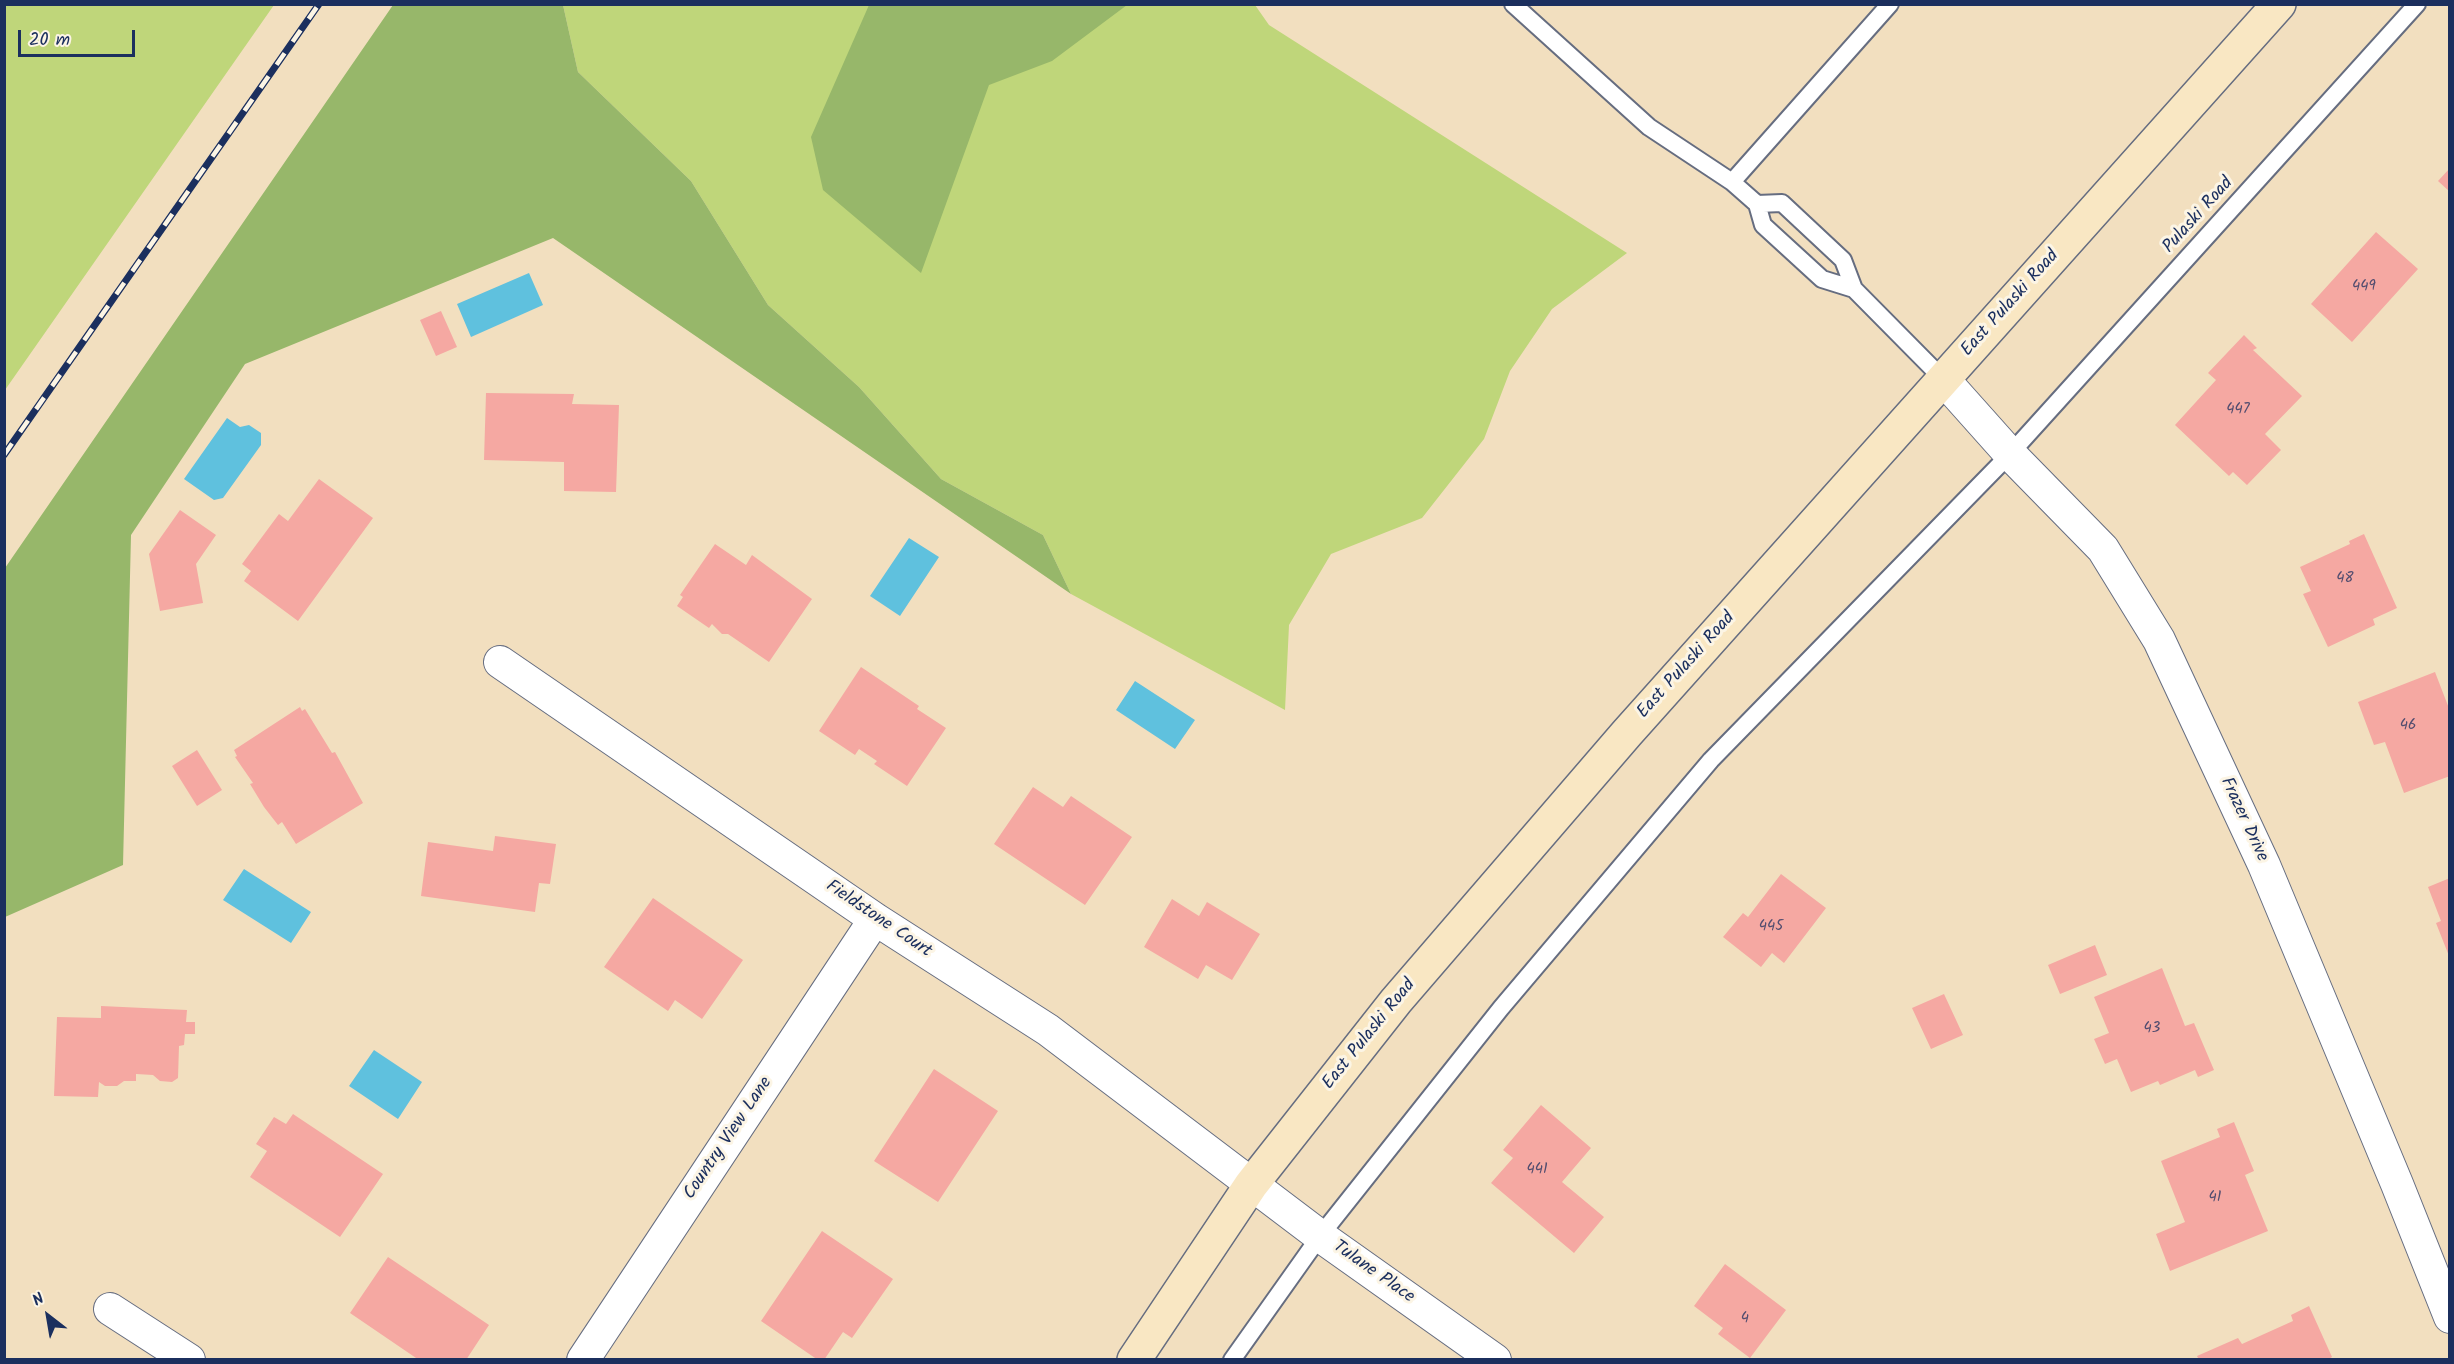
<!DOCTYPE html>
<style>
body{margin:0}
#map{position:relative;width:2454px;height:1364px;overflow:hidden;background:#f2dfbf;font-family:Kalam,sans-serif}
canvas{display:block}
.frame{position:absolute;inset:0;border:6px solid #1b2f5e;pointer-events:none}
.north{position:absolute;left:18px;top:1286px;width:60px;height:60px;-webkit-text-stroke:4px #fcf5e5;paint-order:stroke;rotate:329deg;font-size:16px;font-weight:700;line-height:24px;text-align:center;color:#1b2f5e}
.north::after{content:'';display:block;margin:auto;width:21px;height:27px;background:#1b2f5e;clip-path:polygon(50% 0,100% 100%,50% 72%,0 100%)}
.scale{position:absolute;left:18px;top:30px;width:117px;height:27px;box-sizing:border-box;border:3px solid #1b2f5e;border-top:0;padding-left:8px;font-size:18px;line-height:21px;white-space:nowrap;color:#1b2f5e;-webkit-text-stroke:4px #fcf5e5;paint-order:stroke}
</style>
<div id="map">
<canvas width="2454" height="1364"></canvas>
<div class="frame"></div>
<div class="north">N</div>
<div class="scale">20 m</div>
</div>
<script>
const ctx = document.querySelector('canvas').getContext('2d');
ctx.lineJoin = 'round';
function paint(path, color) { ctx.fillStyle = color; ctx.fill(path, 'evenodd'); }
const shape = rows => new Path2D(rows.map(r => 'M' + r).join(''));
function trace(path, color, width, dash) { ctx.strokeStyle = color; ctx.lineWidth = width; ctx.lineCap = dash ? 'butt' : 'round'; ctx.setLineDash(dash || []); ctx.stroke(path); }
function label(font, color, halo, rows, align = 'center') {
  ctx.font = font + ' Kalam,sans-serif'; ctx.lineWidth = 6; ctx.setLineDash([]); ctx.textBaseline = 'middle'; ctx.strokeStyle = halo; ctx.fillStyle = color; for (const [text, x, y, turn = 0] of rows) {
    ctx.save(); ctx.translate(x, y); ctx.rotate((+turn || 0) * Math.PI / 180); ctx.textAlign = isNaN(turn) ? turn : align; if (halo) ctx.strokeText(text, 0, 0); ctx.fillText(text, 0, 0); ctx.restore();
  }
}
const green = shape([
 [5,4,274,5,5,390,4,5],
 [563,5,1255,5,1269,25,1627,253,1552,309,1510,371,1484,439,1422,518,1331,554,1289,625,1285,710,1071,594,1043,535,941,479,859,387,768,305,691,181,578,72]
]);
const forest = shape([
 [393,5,563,5,578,72,691,181,768,305,859,387,941,479,1043,535,1071,594,553,238,245,364,131,535,123,865,5,917,5,568],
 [869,5,1127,5,1052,61,989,85,921,273,823,190,811,137]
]);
const water = shape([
 [529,273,543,305,471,337,457,304],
 [227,418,240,427,249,425,261,433,261,445,223,498,214,500,184,479],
 [909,538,939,557,900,616,870,596],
 [1135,681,1195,720,1175,749,1116,710],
 [244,869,311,912,291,943,223,900],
 [374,1050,422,1082,398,1119,349,1086]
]);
const building = shape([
 [2450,168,2450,192,2438,181],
 [2376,232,2418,269,2352,342,2311,304],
 [441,311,457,347,436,356,420,320],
 [2244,335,2257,348,2253,350,2302,396,2265,434,2281,450,2247,485,2233,472,2229,476,2175,425,2216,380,2208,373],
 [486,393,574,394,572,404,619,405,616,492,564,491,564,462,484,460],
 [319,479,373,518,298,621,244,581,251,571,242,564,279,514,288,521],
 [180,510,216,535,196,564,203,603,160,611,149,554],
 [2364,534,2397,608,2373,619,2375,625,2328,647,2303,594,2311,591,2300,567,2350,544,2349,541],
 [715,544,746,565,752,555,812,599,769,662,728,634,722,634,712,624,709,628,677,606,683,597,680,595],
 [861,667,919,706,917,709,946,728,907,786,874,764,877,761,859,749,855,755,819,731],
 [2435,672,2450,711,2450,776,2404,793,2385,742,2374,745,2358,702],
 [300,707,302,711,305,709,332,753,335,752,363,803,296,844,282,822,278,825,264,807,250,784,253,783,235,757,237,756,234,750],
 [197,750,222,790,197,806,172,766],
 [1033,787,1063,807,1071,796,1132,837,1085,905,994,844],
 [495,836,556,844,550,884,539,883,535,912,421,896,428,842,493,851],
 [1781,874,1826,908,1784,963,1772,953,1761,967,1723,937,1743,913,1748,917],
 [2450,878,2450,956,2449,956,2436,923,2441,921,2428,887],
 [653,898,743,960,702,1019,675,1000,668,1011,604,967],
 [1172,899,1199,916,1207,902,1260,934,1232,980,1206,965,1198,979,1144,947],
 [2095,945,2107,975,2060,994,2048,965],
 [2162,968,2185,1026,2194,1023,2214,1070,2198,1077,2195,1070,2160,1085,2158,1081,2131,1092,2117,1059,2105,1064,2094,1039,2109,1033,2094,997],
 [1944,994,1963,1035,1931,1049,1912,1008],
 [101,1006,187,1010,186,1022,195,1022,195,1034,185,1034,184,1045,179,1046,178,1078,172,1082,160,1081,153,1075,136,1074,136,1081,124,1081,117,1086,105,1086,99,1082,98,1097,54,1096,57,1017,101,1018],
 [934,1069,998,1111,938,1202,874,1161],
 [1541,1105,1591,1148,1562,1182,1604,1217,1574,1253,1491,1183,1513,1158,1503,1150],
 [293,1114,383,1174,340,1237,250,1177,267,1151,256,1144,274,1117,286,1124],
 [2234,1122,2254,1171,2245,1175,2268,1231,2170,1271,2156,1234,2185,1222,2161,1161,2220,1137,2217,1129],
 [822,1231,893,1279,852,1338,843,1332,824,1360,818,1360,761,1321],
 [388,1257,489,1325,466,1360,419,1360,350,1313],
 [1725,1264,1786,1310,1750,1358,1718,1334,1723,1328,1694,1306],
 [2309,1306,2332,1357,2327,1360,2199,1360,2197,1356,2238,1338,2242,1344,2293,1321,2291,1315]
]);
const service = shape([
 [1513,4,1649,127,1732,182,1757,204,1763,225,1822,279,1854,289],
 [1732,182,1890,4],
 [1757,204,1782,203,1843,260,1854,289,1944,380],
 [1232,1360,1320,1236,1501,1008,1711,760,2010,454,2417,4]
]);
const minor = shape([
 [1944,380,2010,454,2103,549,2159,640,2264,865,2397,1184,2450,1317],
 [500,662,875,919,1048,1030,1320,1236,1495,1360],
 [110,1309,189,1360],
 [583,1360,875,919]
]);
const secondary = shape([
 [1134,1360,1251,1185,1396,1001,1627,733,2279,4]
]);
const rail = shape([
 [4,455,319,4]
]);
const numberNames = [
 ["449",2364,287],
 ["447",2238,410],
 ["48",2345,579],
 ["46",2408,726],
 ["445",1771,927],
 ["43",2152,1029],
 ["441",1537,1170],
 ["41",2215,1198],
 ["4",1745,1319]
];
const streetNames = [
 ["Pulaski Road",2199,216,-48],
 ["East Pulaski Road",2011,304,-48],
 ["East Pulaski Road",1687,666,-48],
 ["Frazer Drive",2243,820,65],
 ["Fieldstone Court",878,920,34],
 ["East Pulaski Road",1370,1035,-51],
 ["Country View Lane",729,1139,-56],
 ["Tulane Place",1373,1273,35]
];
paint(green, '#bfd67a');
paint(forest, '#97b76a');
paint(water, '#5fc1de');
paint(building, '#f5a8a2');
trace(service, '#666d80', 20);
trace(minor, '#666d80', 34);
trace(secondary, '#666d80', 36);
trace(service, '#fff', 16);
trace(minor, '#fff', 32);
trace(secondary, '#f9e7c3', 33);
trace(rail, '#1b2f5e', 7);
trace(rail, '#fcf5e5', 4.5, [14]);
label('15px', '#524d6f', null, numberNames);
label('18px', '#1b2f5e', '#fcf5e5', streetNames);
</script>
